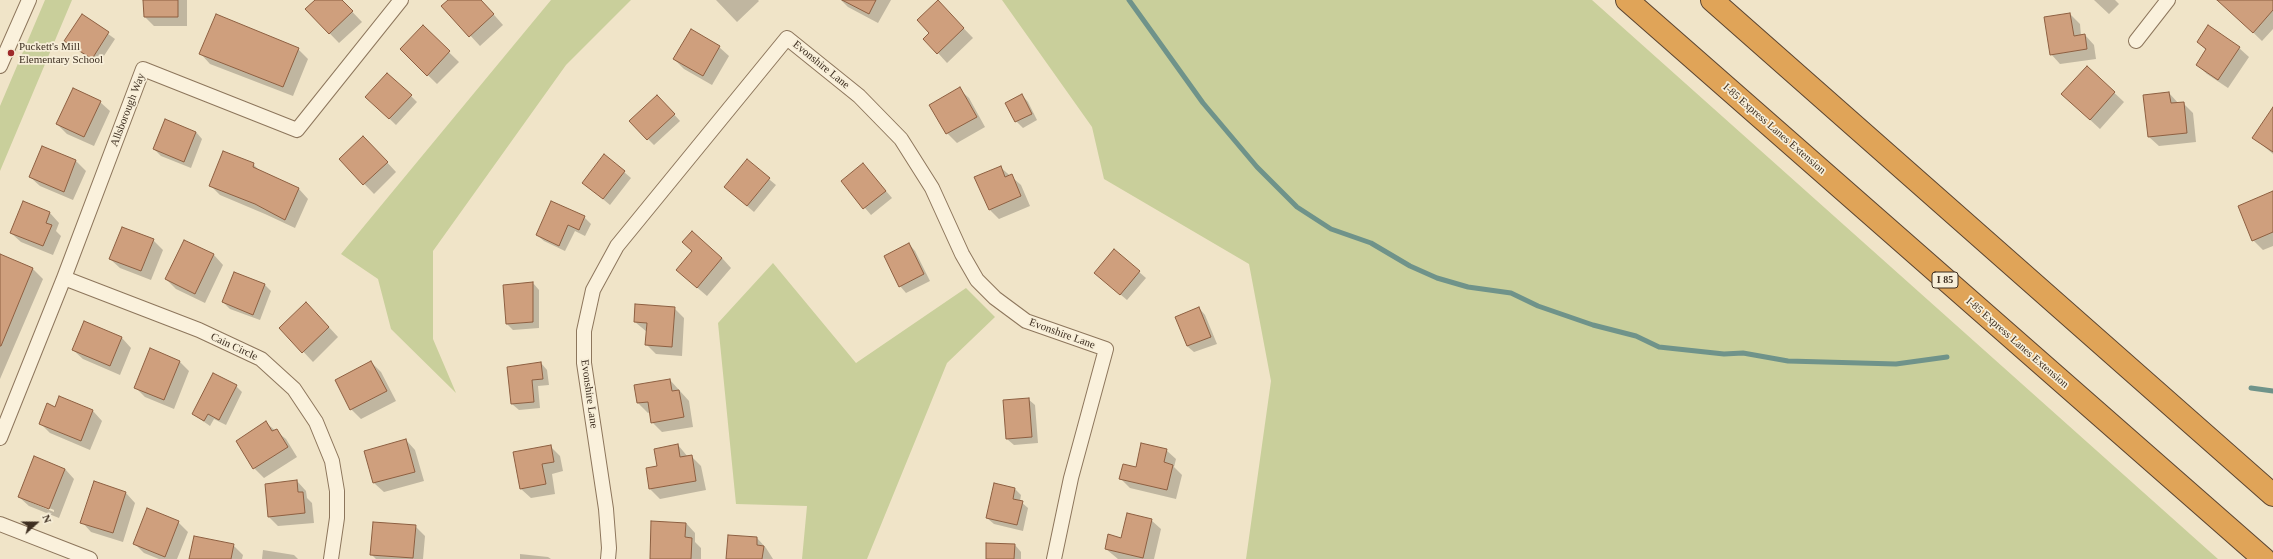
<!DOCTYPE html>
<style>
body{margin:0}
#map{position:relative;width:2273px;height:559px;overflow:hidden;background:#f0e4c8;font-family:Georgia,serif}
canvas{display:block}
.north{position:absolute;left:16px;top:503px;width:40px;height:40px;-webkit-text-stroke:3px #f7eed8;paint-order:stroke;rotate:69deg;font-size:11px;font-weight:700;line-height:16px;text-align:center;color:#3d2e20}
.north::after{content:'';display:block;margin:auto;width:14px;height:18px;background:#3d2e20;clip-path:polygon(50% 0,100% 100%,50% 72%,0 100%)}
</style>
<div id="map">
<canvas width="2273" height="559"></canvas>
<div class="north">N</div>
</div>
<script>
const ctx = document.querySelector('canvas').getContext('2d');
ctx.lineJoin = 'round';
function paint(path, color) { ctx.fillStyle = color; ctx.fill(path, 'evenodd'); }
const shape = rows => new Path2D(rows.map(r => 'M' + r).join(''));
function trace(path, color, width, dash) { ctx.strokeStyle = color; ctx.lineWidth = width; ctx.lineCap = dash ? 'butt' : 'round'; ctx.setLineDash(dash || []); ctx.stroke(path); }
function label(font, color, halo, rows, align = 'center') {
  ctx.font = font + ' Georgia,serif'; ctx.lineWidth = 3.5; ctx.setLineDash([]); ctx.textBaseline = 'middle'; ctx.strokeStyle = halo; ctx.fillStyle = color; for (const [text, x, y, turn = 0] of rows) {
    ctx.save(); ctx.translate(x, y); ctx.rotate((+turn || 0) * Math.PI / 180); ctx.textAlign = isNaN(turn) ? turn : align; if (halo) ctx.strokeText(text, 0, 0); ctx.fillText(text, 0, 0); ctx.restore();
  }
}
const green = shape([
 [45,0,72,0,0,171,0,106],
 [551,0,631,0,566,65,433,251,433,339,456,393,391,329,378,279,341,254],
 [1002,0,1592,0,2218,559,1246,559,1271,381,1249,264,1104,179,1092,127],
 [773,263,856,363,966,288,995,317,947,363,867,559,802,559,807,506,736,504,718,323]
]);
const shadow = shape([
 [144,0,187,0,187,26,154,26,145,17],
 [316,0,341,0,362,22,339,43,306,9],
 [449,0,481,0,503,25,480,46,443,6],
 [716,0,758,0,759,1,737,22],
 [841,0,891,0,878,23,848,7],
 [2094,0,2115,0,2119,4,2109,14],
 [2219,0,2273,0,2273,29,2262,41],
 [947,11,973,38,947,63,938,53,931,33],
 [2070,14,2080,24,2081,36,2085,35,2094,45,2096,59,2060,64,2051,54],
 [82,15,115,39,98,65,65,41],
 [423,27,459,62,437,84,401,49],
 [2198,42,2239,48,2249,57,2228,88,2207,74,2197,65,2207,51],
 [719,47,729,56,712,85,684,69,674,59],
 [298,49,308,59,293,96,210,64,201,54],
 [2087,67,2124,102,2100,129,2072,103],
 [959,89,969,98,985,127,957,143,947,133],
 [2169,93,2179,104,2183,103,2193,113,2196,142,2159,146,2149,137],
 [1022,95,1028,102,1037,120,1023,128,1016,121],
 [411,96,417,102,396,125,373,103],
 [100,102,110,111,94,146,67,134,57,124],
 [663,102,680,121,654,145,648,139],
 [2273,109,2273,154,2254,138],
 [196,132,202,139,191,168,161,156,154,149],
 [42,147,76,161,86,171,73,200,40,186,30,177],
 [373,147,396,172,374,194,340,159],
 [747,161,776,185,754,212,725,187],
 [253,164,260,171,299,189,308,199,295,228,265,214,220,195,210,185],
 [863,164,892,198,871,215,842,181],
 [1000,167,1021,185,1030,206,999,219,990,210],
 [624,172,631,178,610,205,584,183],
 [2273,192,2273,246,2263,250,2253,240],
 [50,213,59,223,56,231,61,236,53,255,21,242,11,233],
 [584,217,591,224,585,236,575,231,565,251,544,241,537,235],
 [153,240,163,250,151,280,120,268,110,259],
 [184,241,214,255,223,265,205,303,176,289,166,279],
 [909,244,915,251,930,281,906,293,900,286],
 [1114,250,1146,278,1127,300,1102,279],
 [2,256,33,269,43,279,0,379,0,262],
 [722,258,731,268,707,296,687,279],
 [235,273,265,285,271,291,260,320,230,309,223,302],
 [533,283,539,290,539,328,513,330,506,323],
 [674,308,684,318,682,356,656,354,646,344,647,332,635,322],
 [1199,308,1205,315,1217,344,1194,352,1187,346,1176,317],
 [316,313,338,337,313,362,281,328],
 [122,338,131,348,120,375,83,359,73,350],
 [180,362,189,371,174,409,145,397,135,387],
 [371,362,381,372,396,401,361,419,351,409],
 [541,363,547,370,549,385,538,386,540,408,519,410,512,404],
 [670,380,689,401,693,427,662,432,652,422,650,412,648,413,638,403,636,386],
 [236,386,242,392,226,425,214,419,210,426,193,414],
 [1028,399,1035,405,1038,443,1014,445,1007,439],
 [55,408,93,411,102,421,90,450,50,433,40,423],
 [266,423,286,439,297,457,264,478,254,468],
 [406,440,415,450,424,481,384,492,374,483],
 [678,445,688,457,691,456,701,466,706,490,660,499,650,489,647,469,658,467],
 [550,446,560,456,563,471,552,474,555,494,531,498,521,489],
 [1166,450,1176,459,1174,467,1182,475,1176,499,1130,488,1120,478],
 [65,469,74,479,59,518,29,506,19,497],
 [30,500,54,510,54,512,30,502],
 [297,481,306,491,307,498,312,503,314,523,278,526,269,517],
 [94,483,126,493,135,503,123,542,91,532,82,522],
 [1015,489,1021,495,1020,501,1028,508,1023,531,994,524,987,518],
 [1151,520,1161,529,1154,559,1118,559,1106,549],
 [178,522,188,532,177,559,159,559,144,553,134,543],
 [686,523,695,533,695,542,701,548,701,559,651,559],
 [415,526,425,536,423,559,376,559,371,554],
 [757,538,766,548,773,559,727,559],
 [233,545,243,555,242,559,190,559],
 [1015,545,1021,552,1021,559,987,559],
 [263,550,294,555,298,559,262,559],
 [520,554,548,557,551,559,520,559]
]);
const stream = shape([
 [1129,0,1203,103,1257,167,1297,207,1331,229,1371,243,1410,266,1437,278,1468,287,1511,293,1538,306,1593,325,1636,336,1659,347,1724,354,1743,353,1788,361,1896,364,1947,357],
 [2251,388,2273,391]
]);
const building = shape([
 [143,0,178,0,178,17,144,17,143,0],
 [315,0,342,0,353,11,329,34,305,9,315,0],
 [448,0,481,0,494,14,469,37,441,6,448,0],
 [842,0,876,0,869,14,842,0],
 [938,0,964,28,937,54,923,39,929,33,917,20,938,0],
 [2217,0,2273,0,2273,10,2253,33,2217,0],
 [2070,13,2074,36,2085,34,2087,49,2050,55,2044,17,2070,13],
 [82,14,109,32,92,59,64,41,82,14],
 [216,14,299,48,283,87,199,54,216,14],
 [423,25,450,51,427,76,400,49,423,25],
 [2208,25,2240,47,2218,80,2196,65,2206,49,2197,42,2208,25],
 [691,29,720,46,703,76,673,59,691,29],
 [2087,66,2115,92,2090,120,2061,94,2087,66],
 [387,73,412,95,389,119,365,97,387,73],
 [960,87,977,117,946,134,929,105,960,87],
 [73,88,101,101,84,137,56,124,73,88],
 [2169,92,2171,103,2184,102,2187,133,2148,137,2143,95,2169,92],
 [1022,94,1032,114,1015,122,1005,103,1022,94],
 [657,95,675,114,647,140,629,121,657,95],
 [2273,107,2273,152,2252,138,2273,107],
 [165,119,196,132,184,162,153,149,165,119],
 [363,136,388,162,363,185,339,159,363,136],
 [42,146,76,160,64,192,29,177,42,146],
 [223,151,254,163,253,167,299,188,285,220,255,204,209,186,223,151],
 [604,154,625,171,603,199,582,183,604,154],
 [747,159,770,178,747,206,724,187,747,159],
 [863,163,886,191,863,209,841,181,863,163],
 [1001,166,1005,177,1012,174,1021,196,989,210,974,177,1001,166],
 [2273,191,2273,232,2252,241,2238,206,2273,191],
 [23,201,50,212,46,223,52,225,43,246,10,233,23,201],
 [551,201,585,216,579,230,568,225,559,246,536,235,551,201],
 [122,227,154,239,141,271,109,259,122,227],
 [692,231,722,258,697,288,676,270,692,251,682,242,692,231],
 [184,240,214,254,195,294,165,279,184,240],
 [909,243,924,274,899,287,884,256,909,243],
 [1114,249,1140,271,1120,295,1094,273,1114,249],
 [0,254,33,268,1,346,0,346,0,254],
 [234,272,265,284,253,315,222,302,234,272],
 [533,282,533,322,506,324,503,285,533,282],
 [306,302,329,327,302,353,279,328,306,302],
 [635,304,675,307,672,347,645,345,647,323,634,322,635,304],
 [1199,307,1211,337,1187,346,1175,317,1199,307],
 [84,321,122,337,110,366,72,350,84,321],
 [150,348,180,361,164,400,134,388,150,348],
 [371,361,387,391,350,410,335,380,371,361],
 [541,362,543,379,532,380,534,402,511,404,507,367,541,362],
 [213,373,237,385,219,420,208,414,204,421,192,414,213,373],
 [670,379,672,391,679,390,684,417,651,423,648,402,637,403,634,385,670,379],
 [59,396,93,410,81,441,39,424,47,403,55,407,59,396],
 [1029,398,1032,437,1006,439,1003,400,1029,398],
 [266,421,272,431,277,429,288,447,253,469,236,441,266,421],
 [406,439,415,472,373,483,364,451,406,439],
 [1141,443,1167,449,1164,462,1173,465,1167,490,1119,479,1123,464,1136,467,1141,443],
 [678,444,680,457,692,455,696,481,649,489,646,468,657,466,654,449,678,444],
 [551,445,554,462,542,464,546,484,520,489,513,452,551,445],
 [34,456,65,469,49,509,18,497,34,456],
 [297,480,298,492,303,492,305,513,268,517,265,484,297,480],
 [94,481,126,492,113,533,80,523,94,481],
 [994,483,1015,488,1013,499,1023,501,1017,525,986,518,994,483],
 [147,508,179,521,165,557,133,544,147,508],
 [1127,513,1152,519,1143,558,1105,549,1108,534,1121,538,1127,513],
 [651,521,686,523,685,537,692,538,691,559,650,559,651,521],
 [373,522,416,525,413,558,370,555,373,522],
 [728,535,757,537,757,545,764,546,762,559,726,559,728,535],
 [194,536,234,544,231,559,189,559,194,536],
 [986,543,1015,544,1014,559,986,559,986,543]
]);
const street = shape([
 [2136,41,2168,0],
 [0,66,29,0],
 [64,278,199,330,261,359,294,389,316,422,332,461,337,491,337,518,331,559],
 [0,438,64,278,143,69,297,130,401,0],
 [0,524,90,559],
 [608,559,609,548,606,509,584,363,584,331,593,290,617,246,787,38,859,96,901,139,932,188,962,254,977,280,995,298,1026,321,1106,349,1071,478,1054,559]
]);
const highway = shape([
 [1627,0,2264,559],
 [1712,0,2273,495]
]);
const markers = [
 [11,53,4,"#9e2a2b"]
];
const shields = [
 [1945,280,26]
];
const shieldNames = [
 ["I 85",1945,280]
];
const poiNames = [
 ["Puckett's Mill",19,47],
 ["Elementary School",19,60]
];
const streetNames = [
 ["Evonshire Lane",821,65,39],
 ["Allsborough Way",128,110,-69],
 ["I-85 Express Lanes Extension",1774,129,41],
 ["Evonshire Lane",1062,334,20],
 ["I-85 Express Lanes Extension",2017,343,41],
 ["Cain Circle",234,347,25],
 ["Evonshire Lane",589,394,82]
];
paint(green, '#c9cf9b');
paint(shadow, '#0003');
trace(stream, '#6f938a', 5);
paint(building, '#cf9f7d');
trace(building, '#8d5f41', 1);
trace(street, '#8d765c', 16);
trace(highway, '#5b4430', 24);
trace(street, '#faf1dc', 14);
trace(highway, '#e0a458', 22);
for (const [x, y, r, color] of markers) { const dot = new Path2D(); dot.arc(x, y, r, 0, 2 * Math.PI); ctx.fillStyle = color; ctx.fill(dot); trace(dot, '#f7eed8', 1.5); }
for (const [x, y, w] of shields) { const box = new Path2D(); box.roundRect(x - w / 2, y - 8, w, 16, 3); ctx.fillStyle = '#f7eed8'; ctx.fill(box); trace(box, '#3d2e20', 1); }
label('bold 10px', '#3d2e20', null, shieldNames);
label('11px', '#3d2e20', '#f7eed8', poiNames, 'left');
label('11px', '#3d2e20', '#f7eed8', streetNames);
</script>
